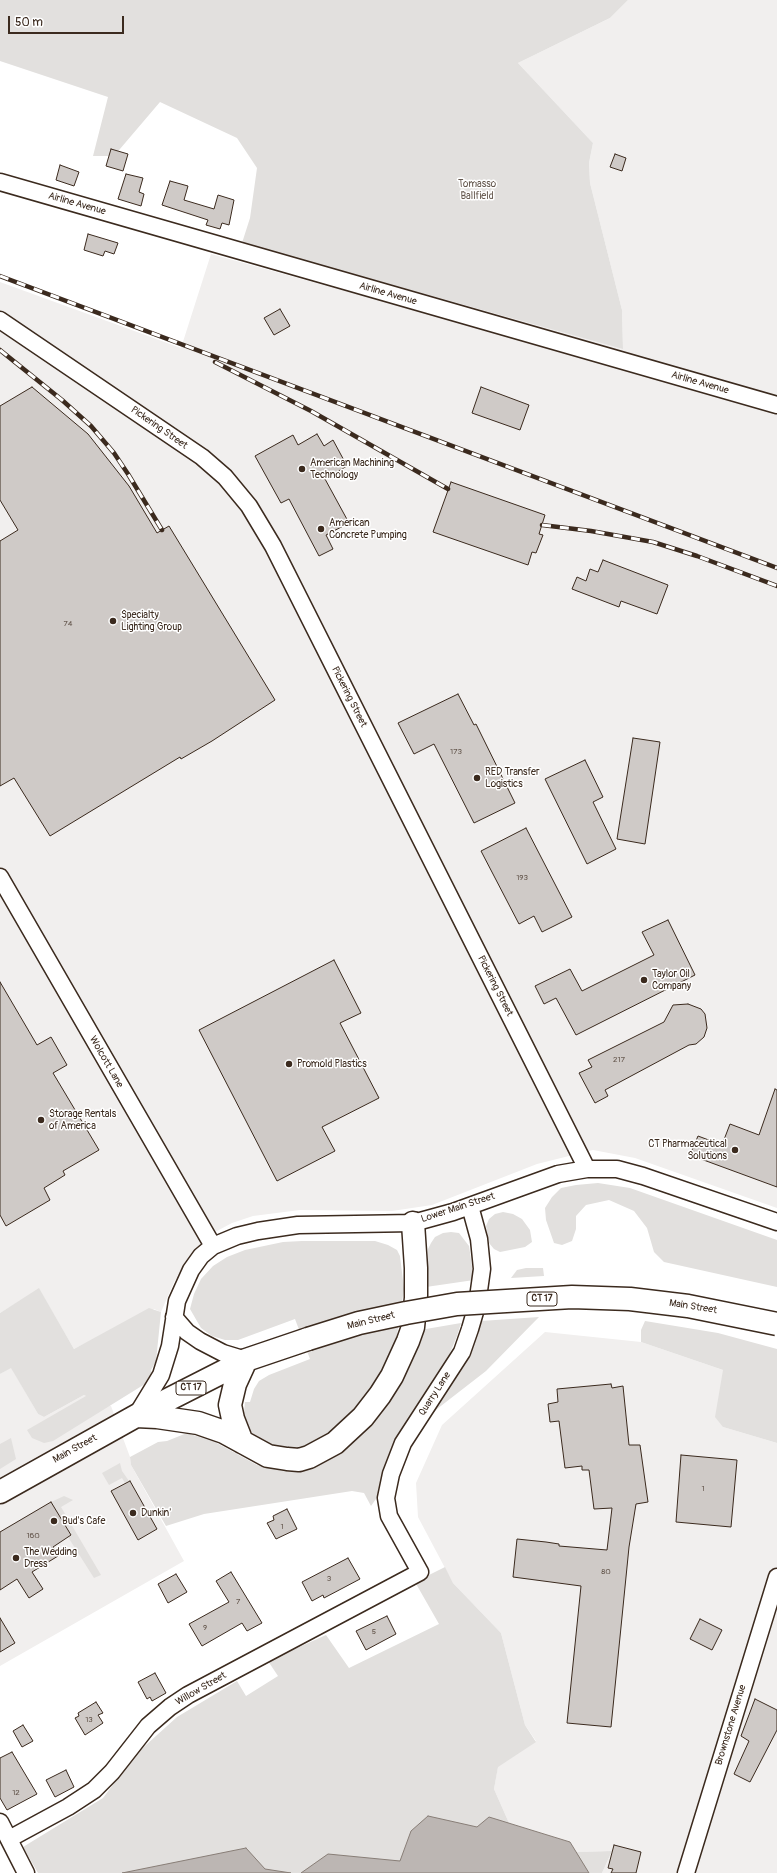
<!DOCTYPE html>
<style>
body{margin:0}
#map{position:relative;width:777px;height:1873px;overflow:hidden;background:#fff;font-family:Pangolin,sans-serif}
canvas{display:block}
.scale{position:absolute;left:8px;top:16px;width:116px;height:18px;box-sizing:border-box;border:2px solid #3b2a1e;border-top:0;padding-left:5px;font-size:12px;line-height:14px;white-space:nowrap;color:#3b2a1e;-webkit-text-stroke:3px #fff;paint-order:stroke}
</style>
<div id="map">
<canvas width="777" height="1873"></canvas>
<div class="scale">50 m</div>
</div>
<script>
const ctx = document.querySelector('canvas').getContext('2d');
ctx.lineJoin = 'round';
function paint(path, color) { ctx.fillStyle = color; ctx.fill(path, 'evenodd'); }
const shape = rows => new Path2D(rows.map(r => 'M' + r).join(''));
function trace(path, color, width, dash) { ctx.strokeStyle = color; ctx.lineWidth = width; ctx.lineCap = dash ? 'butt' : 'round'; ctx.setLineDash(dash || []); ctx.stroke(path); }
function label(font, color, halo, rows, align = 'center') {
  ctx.font = font + ' Pangolin,sans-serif'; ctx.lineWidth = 3; ctx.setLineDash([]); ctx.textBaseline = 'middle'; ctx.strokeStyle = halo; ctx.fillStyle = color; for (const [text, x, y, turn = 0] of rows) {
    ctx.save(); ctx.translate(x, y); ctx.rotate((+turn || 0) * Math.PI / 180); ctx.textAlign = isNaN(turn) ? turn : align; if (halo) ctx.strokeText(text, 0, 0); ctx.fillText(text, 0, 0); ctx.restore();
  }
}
const built = shape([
 [628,0,777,0,777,1208,635,1158,593,1150,537,1164,432,1205,392,1211,300,1210,253,1216,232,1223,215,1232,198,1247,174,1282,161,1312,154,1309,74,1349,39,1289,0,1313,0,282,181,348,211,254,356,294,361,275,623,348,622,310,590,183,589,163,593,143,518,63,610,18],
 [545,1332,641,1342,723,1370,723,1427,777,1443,777,1873,602,1873,612,1851,576,1852,570,1842,509,1823,494,1789,498,1766,536,1741,525,1725,501,1633,453,1583,418,1517,416,1483,442,1425],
 [11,1367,38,1414,44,1417,84,1395,111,1406,130,1457,131,1465,184,1561,0,1666,0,1374]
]);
const green = shape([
 [0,0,628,0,610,18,518,63,593,143,589,163,590,183,622,310,623,349,242,243,250,218,257,168,237,138,160,102,114,156,93,156,108,97,0,61],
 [598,1183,630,1188,777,1240,777,1287,664,1262,654,1252,647,1228,634,1211,609,1200,586,1205,576,1216,576,1229,572,1241,562,1245,554,1243,546,1220,545,1208,552,1197,561,1188,576,1185],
 [503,1212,513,1214,522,1219,530,1230,532,1242,525,1247,500,1252,494,1249,489,1243,486,1226,489,1219,495,1214],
 [451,1232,459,1233,469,1246,474,1280,426,1287,428,1249,431,1243,435,1237,443,1233],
 [302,1241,375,1241,388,1245,397,1250,400,1256,404,1289,397,1335,393,1351,378,1380,352,1414,327,1435,310,1444,294,1448,282,1448,270,1445,258,1439,247,1427,244,1413,245,1402,250,1402,254,1389,259,1381,269,1375,310,1359,295,1319,238,1340,225,1340,212,1336,201,1328,190,1309,194,1294,201,1279,213,1266,227,1257,245,1250,283,1242],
 [526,1268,543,1268,544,1276,511,1278,517,1270],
 [39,1288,74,1349,149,1308,161,1312,156,1361,151,1370,153,1379,53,1441,44,1443,32,1438,27,1430,86,1396,84,1395,44,1417,38,1414,11,1368,0,1374,0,1313],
 [539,1317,486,1371,437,1409,424,1424,466,1362,481,1321],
 [645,1321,718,1333,777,1349,777,1443,723,1427,715,1417,723,1370,641,1342,641,1330],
 [461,1323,457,1336,447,1360,389,1454,385,1486,371,1506,364,1493,352,1491,204,1514,166,1526,131,1465,130,1457,158,1442,167,1441,187,1433,215,1442,257,1465,283,1471,299,1472,317,1465,349,1445,380,1414,398,1383,420,1330],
 [11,1438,16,1459,0,1469,0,1444],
 [120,1463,122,1471,129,1481,125,1483,122,1478,109,1485,102,1473],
 [64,1496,73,1500,61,1507,101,1575,94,1578,68,1537,71,1535,70,1532,51,1502],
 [445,1567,453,1583,501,1633,525,1725,536,1742,498,1767,494,1789,509,1823,576,1852,612,1851,602,1873,38,1873,23,1847,103,1798,136,1754,177,1717,237,1681,246,1696,278,1676,268,1661,326,1635,349,1668,439,1624,415,1582]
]);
const water = shape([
 [428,1816,477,1827,489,1817,570,1842,589,1873,301,1873,328,1854,400,1861,411,1831,428,1816],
 [246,1848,265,1869,291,1873,122,1873,246,1848]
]);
const building = shape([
 [111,149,128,154,123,171,106,166,111,149],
 [615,154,626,158,622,171,610,167,615,154],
 [60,165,79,172,74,186,56,180,60,165],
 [126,174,143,178,139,192,144,194,141,206,118,199,126,174],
 [170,181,188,186,184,200,214,209,218,195,234,200,229,225,222,223,220,229,206,225,208,220,162,205,170,181],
 [88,234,118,243,114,254,105,251,103,256,84,250,88,234],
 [280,309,290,326,274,335,264,318,280,309],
 [32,387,88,434,129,486,157,533,169,526,275,700,212,741,181,759,180,757,50,836,14,778,0,786,0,541,18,530,0,500,0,406,32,387],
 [481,387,529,405,520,430,472,413,481,387],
 [317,434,324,446,333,440,347,466,325,479,349,523,326,535,333,549,319,556,289,499,281,503,255,456,293,435,298,445,317,434],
 [451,482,545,515,539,534,543,535,536,553,532,552,528,565,433,532,451,482],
 [603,560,668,585,657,614,621,601,619,607,572,589,577,577,586,581,590,569,598,572,603,560],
 [458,694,474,725,476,724,515,803,474,823,434,744,414,754,398,723,458,694],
 [633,738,660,742,645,844,617,839,633,738],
 [585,760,603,797,593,802,616,849,587,864,545,779,585,760],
 [526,828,572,917,542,932,534,916,519,924,481,851,526,828],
 [668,920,695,975,576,1035,556,998,544,1004,535,986,570,969,582,991,654,955,642,932,668,920],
 [334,960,361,1013,340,1023,379,1098,322,1127,335,1151,277,1181,199,1030,334,960],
 [0,982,37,1045,51,1037,67,1065,53,1073,99,1150,63,1171,65,1175,44,1188,50,1200,6,1226,0,1215,0,982],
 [688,1004,701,1009,705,1014,707,1028,704,1037,696,1044,689,1045,605,1090,608,1096,595,1103,579,1073,592,1067,588,1060,664,1022,673,1005,688,1004],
 [775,1089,777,1090,777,1187,690,1155,698,1136,722,1145,730,1124,759,1135,775,1089],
 [611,1384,612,1388,623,1386,629,1445,640,1445,648,1502,636,1504,629,1547,611,1727,567,1723,581,1586,513,1577,517,1539,546,1542,559,1544,559,1546,607,1550,612,1508,594,1509,589,1470,582,1470,582,1466,565,1468,559,1421,550,1422,548,1404,558,1402,557,1389,611,1384],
 [681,1455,737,1460,731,1527,676,1522,681,1455],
 [130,1481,157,1529,138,1540,111,1491,130,1481],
 [51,1502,71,1535,53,1547,58,1556,32,1572,43,1589,29,1598,17,1579,0,1590,0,1532,51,1502],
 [287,1509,297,1529,276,1539,267,1523,274,1520,273,1516,287,1509],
 [348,1558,360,1579,324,1598,323,1595,312,1601,302,1582,348,1558],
 [231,1572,262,1623,247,1631,242,1623,202,1646,189,1624,229,1602,216,1581,231,1572],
 [176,1574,187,1592,168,1603,158,1584,176,1574],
 [387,1616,396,1634,366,1650,356,1631,387,1616],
 [0,1618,15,1643,0,1652,0,1618],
 [700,1619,722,1630,712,1650,690,1639,700,1619],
 [155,1673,166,1693,152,1701,150,1697,147,1699,138,1682,155,1673],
 [755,1699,777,1710,777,1730,750,1782,734,1774,749,1741,741,1736,755,1699],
 [96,1702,103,1713,98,1715,103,1723,85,1735,75,1718,79,1716,78,1713,96,1702],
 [23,1725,33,1741,22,1747,13,1731,23,1725],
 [12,1752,37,1794,7,1810,0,1798,0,1758,12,1752],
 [66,1770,74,1787,55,1797,46,1780,66,1770],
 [614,1845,641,1852,636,1873,611,1873,613,1869,608,1868,614,1845]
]);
const minor = shape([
 [0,182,777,405],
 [0,320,202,457,225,477,249,506,273,546,587,1169],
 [0,877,213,1246],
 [174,1317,187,1332,200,1341,223,1353,246,1360],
 [136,1416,161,1375,170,1346,177,1301,191,1270,201,1256,213,1246,237,1236,258,1231,298,1225,413,1223,453,1212,558,1174,587,1169,617,1169,643,1176,777,1222],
 [0,1822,26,1873],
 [9,1839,68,1807,94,1790,112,1772,148,1726,170,1707,188,1695,420,1572,389,1516,386,1498,391,1474,403,1443,462,1352,470,1329,477,1305,482,1269,479,1239,470,1206],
 [686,1873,777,1577]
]);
const trunk = shape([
 [136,1416,157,1417,198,1423,224,1432,268,1456,287,1459,299,1460,309,1457,335,1443,363,1417,380,1395,392,1376,408,1341,413,1327,416,1298,416,1268,413,1223],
 [242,1442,233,1419,230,1405,235,1384,246,1360],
 [0,1492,136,1416,246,1360,308,1339]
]);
const rail = shape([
 [0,276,777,568],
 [0,350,62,400,91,426,114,453,128,474,162,530],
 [215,362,311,411,448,489],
 [542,525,591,531,653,542,697,556,777,586]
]);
const trunkBridge = shape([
 [308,1339,359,1323,406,1313,457,1304,572,1297,630,1299,688,1306,777,1324]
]);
const markers = [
 [302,469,4,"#3b2a1e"],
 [321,529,4,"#3b2a1e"],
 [113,621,4,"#3b2a1e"],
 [477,778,4,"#3b2a1e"],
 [644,980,4,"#3b2a1e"],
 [289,1064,4,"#3b2a1e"],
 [41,1120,4,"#3b2a1e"],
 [735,1150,4,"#3b2a1e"],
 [133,1513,4,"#3b2a1e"],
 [54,1521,4,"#3b2a1e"],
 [16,1558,4,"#3b2a1e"]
];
const numberNames = [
 ["74",68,624],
 ["173",456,752],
 ["193",522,878],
 ["217",619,1060],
 ["1",703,1489],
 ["1",282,1527],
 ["160",33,1536],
 ["80",606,1572],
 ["3",329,1579],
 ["7",238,1602],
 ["9",205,1628],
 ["5",374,1632],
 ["13",89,1720],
 ["12",16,1793]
];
const shields = [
 [542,1299,30],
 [191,1388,30]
];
const shieldNames = [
 ["CT 17",542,1299],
 ["CT 17",191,1388]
];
const parkNames = [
 ["Tomasso",477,184],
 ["Ballfield",477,196]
];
const streetNames = [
 ["Airline Avenue",77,204,16],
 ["Airline Avenue",388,294,16],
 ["Airline Avenue",700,383,16],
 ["Pickering Street",159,428,35],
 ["Pickering Street",349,697,63],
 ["Pickering Street",495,986,63],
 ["Wolcott Lane",106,1062,60],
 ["Lower Main Street",458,1208,-18],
 ["Main Street",693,1307,9],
 ["Main Street",371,1321,-14],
 ["Quarry Lane",435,1394,-57],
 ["Main Street",75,1449,-29],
 ["Willow Street",201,1689,-30],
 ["Brownstone Avenue",731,1725,-73]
];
const poiNames = [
 ["American Machining",310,463],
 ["Technology",310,475],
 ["American",329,523],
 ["Concrete Pumping",329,535],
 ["Specialty",121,615],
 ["Lighting Group",121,627],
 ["RED Transfer",485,772],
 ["Logistics",485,784],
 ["Taylor Oil",652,974],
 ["Company",652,986],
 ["Promold Plastics",297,1064],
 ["Storage Rentals",49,1114],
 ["of America",49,1126],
 ["CT Pharmaceutical",727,1144,"right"],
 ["Solutions",727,1156,"right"],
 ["Dunkin'",141,1513],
 ["Bud's Cafe",62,1521],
 ["The Wedding",24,1552],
 ["Dress",24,1564]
];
paint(built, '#f1efee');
paint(green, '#e2e0de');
paint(water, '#bcb6b3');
trace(water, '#887e77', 1);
paint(building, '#cfcac7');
trace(building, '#3b2a1e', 1);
trace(minor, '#3b2a1e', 19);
trace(trunk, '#3b2a1e', 25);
trace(minor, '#fff', 16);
trace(trunk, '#fff', 22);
trace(rail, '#3b2a1e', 4.5);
trace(rail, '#fff', 3, [9]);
trace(trunkBridge, '#3b2a1e', 25, []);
trace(trunkBridge, '#fff', 22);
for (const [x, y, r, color] of markers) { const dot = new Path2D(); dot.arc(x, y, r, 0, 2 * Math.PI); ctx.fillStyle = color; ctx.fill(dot); trace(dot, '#fff', 1.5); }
label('8px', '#605248', null, numberNames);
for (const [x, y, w] of shields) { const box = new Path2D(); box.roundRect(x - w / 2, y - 7, w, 14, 3); ctx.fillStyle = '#fff'; ctx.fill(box); trace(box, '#3b2a1e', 1); }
label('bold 9px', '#3b2a1e', null, shieldNames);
label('10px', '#65584e', '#fff', parkNames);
label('10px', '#3b2a1e', '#fff', streetNames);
label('10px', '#3b2a1e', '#fff', poiNames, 'left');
</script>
